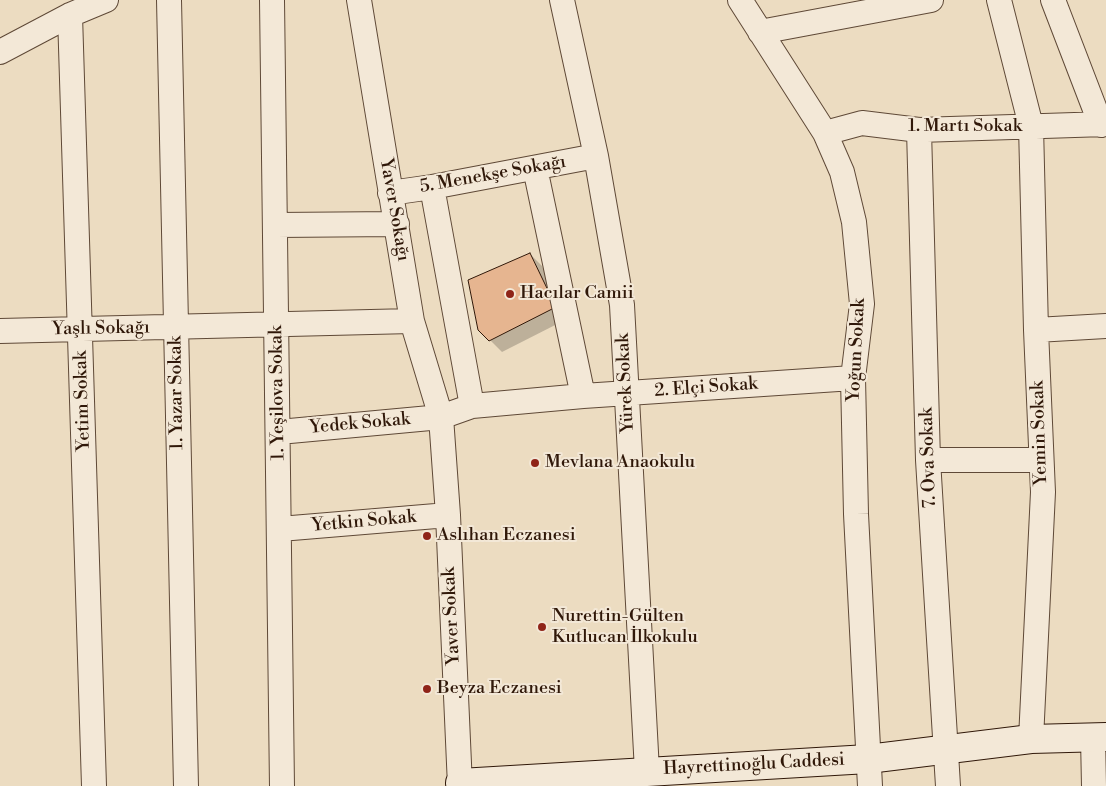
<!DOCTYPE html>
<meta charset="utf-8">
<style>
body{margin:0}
canvas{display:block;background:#ecdcc1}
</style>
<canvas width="1106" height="786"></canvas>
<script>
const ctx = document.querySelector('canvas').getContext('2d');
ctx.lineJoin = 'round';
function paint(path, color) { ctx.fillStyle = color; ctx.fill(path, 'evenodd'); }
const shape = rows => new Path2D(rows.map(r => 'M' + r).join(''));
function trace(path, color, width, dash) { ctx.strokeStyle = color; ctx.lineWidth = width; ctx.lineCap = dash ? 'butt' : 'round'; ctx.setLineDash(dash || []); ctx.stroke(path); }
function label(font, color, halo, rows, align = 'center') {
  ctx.font = font + ' "Libre Bodoni",serif'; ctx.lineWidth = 4; ctx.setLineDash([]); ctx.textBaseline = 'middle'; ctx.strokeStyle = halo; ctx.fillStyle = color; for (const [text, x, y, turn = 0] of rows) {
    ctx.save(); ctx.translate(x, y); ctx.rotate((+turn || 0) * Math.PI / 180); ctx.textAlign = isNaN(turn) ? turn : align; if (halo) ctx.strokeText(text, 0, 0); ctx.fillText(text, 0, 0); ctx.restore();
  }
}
const shadow = shape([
 [530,254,542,266,567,319,502,352,479,329]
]);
const building = shape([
 [530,253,556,307,489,341,478,330,468,280,530,253]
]);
const minor = shape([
 [169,0,186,786],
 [272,0,282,786],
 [359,0,412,321,441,417,448,515,460,786],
 [562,0,596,156,622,305,647,771],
 [740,0,825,133,842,172,854,222,862,304,853,378,856,514,870,786],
 [999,0,1031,126,1036,330,1043,492,1031,739],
 [1053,0,1101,125],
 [70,15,94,786],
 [760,32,931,0],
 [0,52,70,15,106,0],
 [919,130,928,460,948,786],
 [825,133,862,123,919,130,1106,124],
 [535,168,583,396],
 [432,187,472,406],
 [390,193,432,187,596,156],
 [276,225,397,224],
 [1036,330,1106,326],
 [0,331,412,321],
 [279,432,441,417,472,406,583,396,853,378],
 [928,460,1041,460],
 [280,529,448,515],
 [1093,737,1094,786]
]);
const secondary = shape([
 [460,783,868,759,1031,739,1106,737]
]);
const markers = [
 [510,294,5,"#8f2418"],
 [535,463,5,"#8f2418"],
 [427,536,5,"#8f2418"],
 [542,627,5,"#8f2418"],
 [427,689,5,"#8f2418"]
];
const streetNames = [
 ["1. Martı Sokak",965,127],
 ["5. Menekşe Sokağı",493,175,-10],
 ["Yaver Sokağı",394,210,80],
 ["Yaşlı Sokağı",101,329,-1],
 ["Yoğun Sokak",857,350,-87],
 ["Yürek Sokak",626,383,-93],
 ["2. Elçi Sokak",706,388,-4],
 ["1. Yazar Sokak",177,393,-91],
 ["1. Yeşilova Sokak",278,393,-91],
 ["Yetim Sokak",83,401,-92],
 ["Yedek Sokak",360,424,-5],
 ["Yemin Sokak",1040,433,-92],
 ["7. Ova Sokak",929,458,-92],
 ["Yetkin Sokak",364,522,-5],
 ["Yaver Sokak",452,616,-93],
 ["Hayrettinoğlu Caddesi",754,765,-3]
];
const poiNames = [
 ["Hacılar Camii",520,294],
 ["Mevlana Anaokulu",545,463],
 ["Aslıhan Eczanesi",437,536],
 ["Nurettin-Gülten",552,617],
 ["Kutlucan İlkokulu",552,638],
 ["Beyza Eczanesi",437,689]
];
paint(shadow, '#0003');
paint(building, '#e6b590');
trace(building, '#301809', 1);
trace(minor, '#5f4937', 26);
trace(secondary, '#301809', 30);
trace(minor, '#f3e8d7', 24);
trace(secondary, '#f3e8d7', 28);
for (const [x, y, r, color] of markers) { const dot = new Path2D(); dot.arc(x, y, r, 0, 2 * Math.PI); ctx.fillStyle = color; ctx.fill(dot); trace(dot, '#f3e8d7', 2); }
label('18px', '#301809', '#f3e8d7', streetNames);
label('18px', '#301809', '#f3e8d7', poiNames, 'left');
</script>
